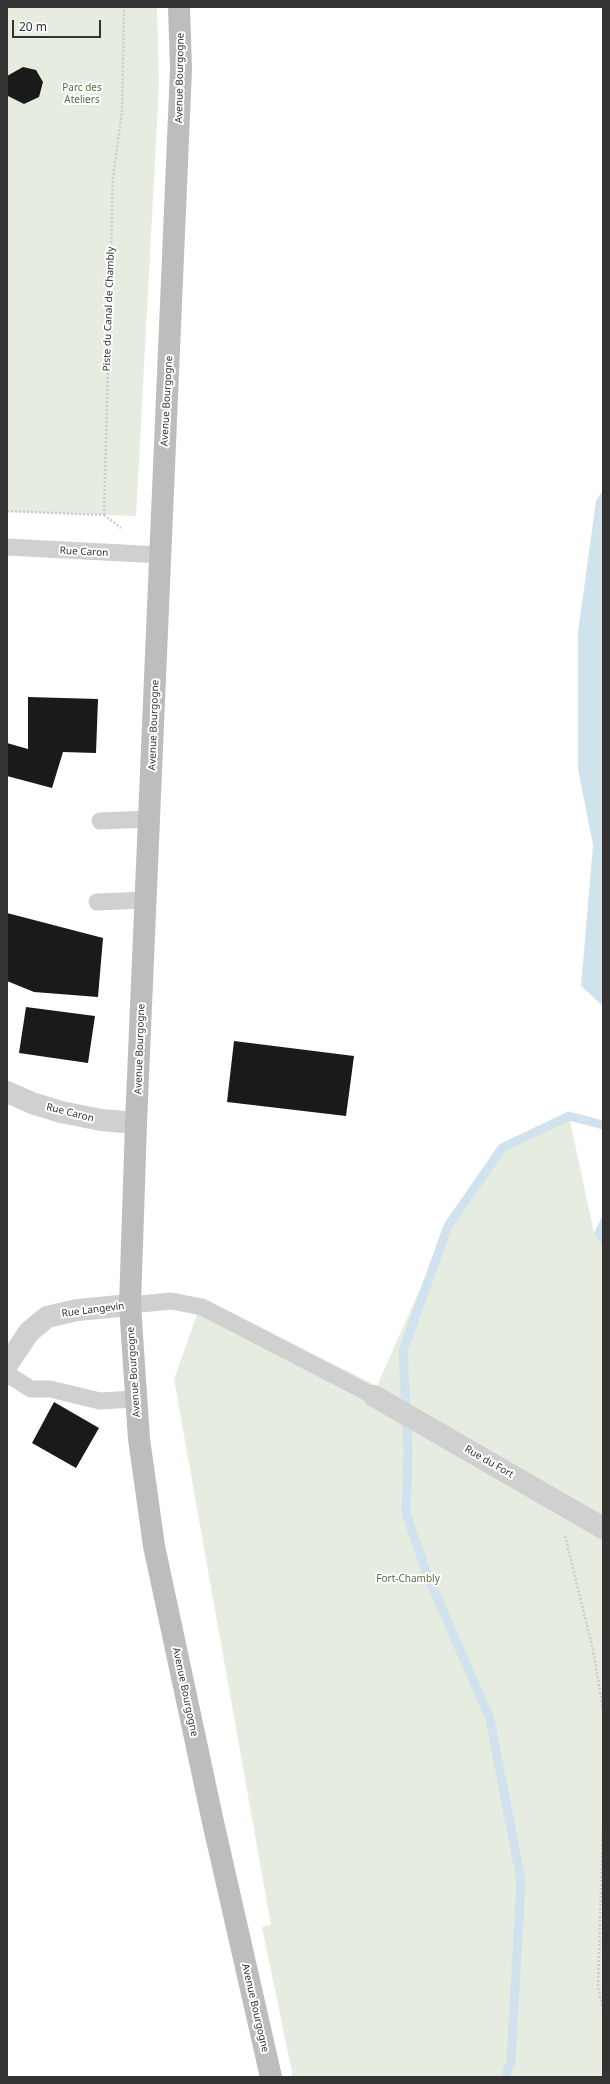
<!DOCTYPE html>
<style>
body{margin:0}
#map{position:relative;width:610px;height:2084px;overflow:hidden;background:#fff;font-family:"Noto Sans",sans-serif}
canvas{display:block}
.frame{position:absolute;inset:0;border:8px solid #333;pointer-events:none}
.scale{position:absolute;left:12px;top:20px;width:89px;height:18px;box-sizing:border-box;border:2px solid #333;border-top:0;padding-left:5px;font-size:12px;line-height:14px;white-space:nowrap;color:#333;-webkit-text-stroke:3px #fff;paint-order:stroke}
</style>
<div id="map">
<canvas width="610" height="2084"></canvas>
<div class="frame"></div>
<div class="scale">20 m</div>
</div>
<script>
const ctx = document.querySelector('canvas').getContext('2d');
ctx.lineJoin = 'round';
function paint(path, color) { ctx.fillStyle = color; ctx.fill(path, 'evenodd'); }
const shape = rows => new Path2D(rows.map(r => 'M' + r).join(''));
function trace(path, color, width, dash) { ctx.strokeStyle = color; ctx.lineWidth = width; ctx.lineCap = dash ? 'butt' : 'round'; ctx.setLineDash(dash || []); ctx.stroke(path); }
function label(font, color, halo, rows, align = 'center') {
  ctx.font = font + ' "Noto Sans",sans-serif'; ctx.lineWidth = 4; ctx.setLineDash([]); ctx.textBaseline = 'middle'; ctx.strokeStyle = halo; ctx.fillStyle = color; for (const [text, x, y, turn = 0] of rows) {
    ctx.save(); ctx.translate(x, y); ctx.rotate((+turn || 0) * Math.PI / 180); ctx.textAlign = isNaN(turn) ? turn : align; if (halo) ctx.strokeText(text, 0, 0); ctx.fillText(text, 0, 0); ctx.restore();
  }
}
const green = shape([
 [7,7,157,7,159,85,136,516,7,512],
 [569,1116,594,1233,596,1236,603,1238,603,2077,293,2077,262,1927,271,1925,174,1379,203,1298,377,1386,448,1226,502,1148]
]);
const water = shape([
 [603,490,603,1006,581,986,593,845,578,769,578,632,596,501],
 [603,1215,603,1247,594,1233]
]);
const stream = shape([
 [505,2077,511,2061,521,1881,490,1719,427,1574,406,1513,408,1449,403,1351,448,1226,502,1148,569,1116,603,1125]
]);
const building = shape([
 [23,67,36,70,43,82,39,97,24,104,8,96,7,76],
 [28,697,98,699,96,753,63,752,52,788,7,776,7,743,28,749],
 [7,913,103,938,98,997,34,992,7,981],
 [26,1007,95,1016,88,1063,19,1053],
 [234,1041,354,1056,346,1116,227,1102],
 [54,1402,99,1428,76,1468,32,1443]
]);
const path = shape([
 [7,511,104,515],
 [104,515,113,177,122,112,124,7],
 [104,515,121,528],
 [565,1536,593,1650,603,1709],
 [603,1824,598,1986,603,2010]
]);
const lane = shape([
 [7,547,161,555],
 [100,821,150,819],
 [97,902,146,900],
 [130,1305,171,1301,202,1307,374,1396],
 [7,1374,31,1389,50,1389,100,1401,135,1399]
]);
const street = shape([
 [7,1092,32,1103,61,1112,101,1120,136,1123],
 [7,1365,29,1332,47,1317,77,1310,130,1305],
 [374,1396,603,1528]
]);
const secondary = shape([
 [179,7,181,69,136,1123,130,1305,139,1439,154,1546,213,1822,271,2077]
]);
const streetNames = [
 ["Avenue Bourgogne",180,78,-89],
 ["Piste du Canal de Chambly",109,309,-88],
 ["Avenue Bourgogne",167,401,-87],
 ["Rue Caron",84,552,3],
 ["Avenue Bourgogne",154,725,-88],
 ["Avenue Bourgogne",140,1049,-88],
 ["Rue Caron",70,1113,14],
 ["Rue Langevin",93,1310,-7],
 ["Avenue Bourgogne",134,1372,-94],
 ["Rue du Fort",489,1462,30],
 ["Avenue Bourgogne",185,1692,78],
 ["Avenue Bourgogne",255,2008,77]
];
const parkNames = [
 ["Parc des",82,88],
 ["Ateliers",82,100],
 ["Fort-Chambly",408,1579]
];
paint(green, '#e6ecdf');
paint(water, '#cfe2ee');
trace(stream, '#cfe2ee', 9);
paint(building, '#1a1a1a');
trace(path, '#cdcdcd', 2.5, [2, 2]);
trace(lane, '#d0d0d0', 17);
trace(street, '#d0d0d0', 22);
trace(secondary, '#bdbdbd', 22);
label('10px', '#333', '#fff', streetNames);
label('10px', '#56703f', '#fff', parkNames);
</script>
